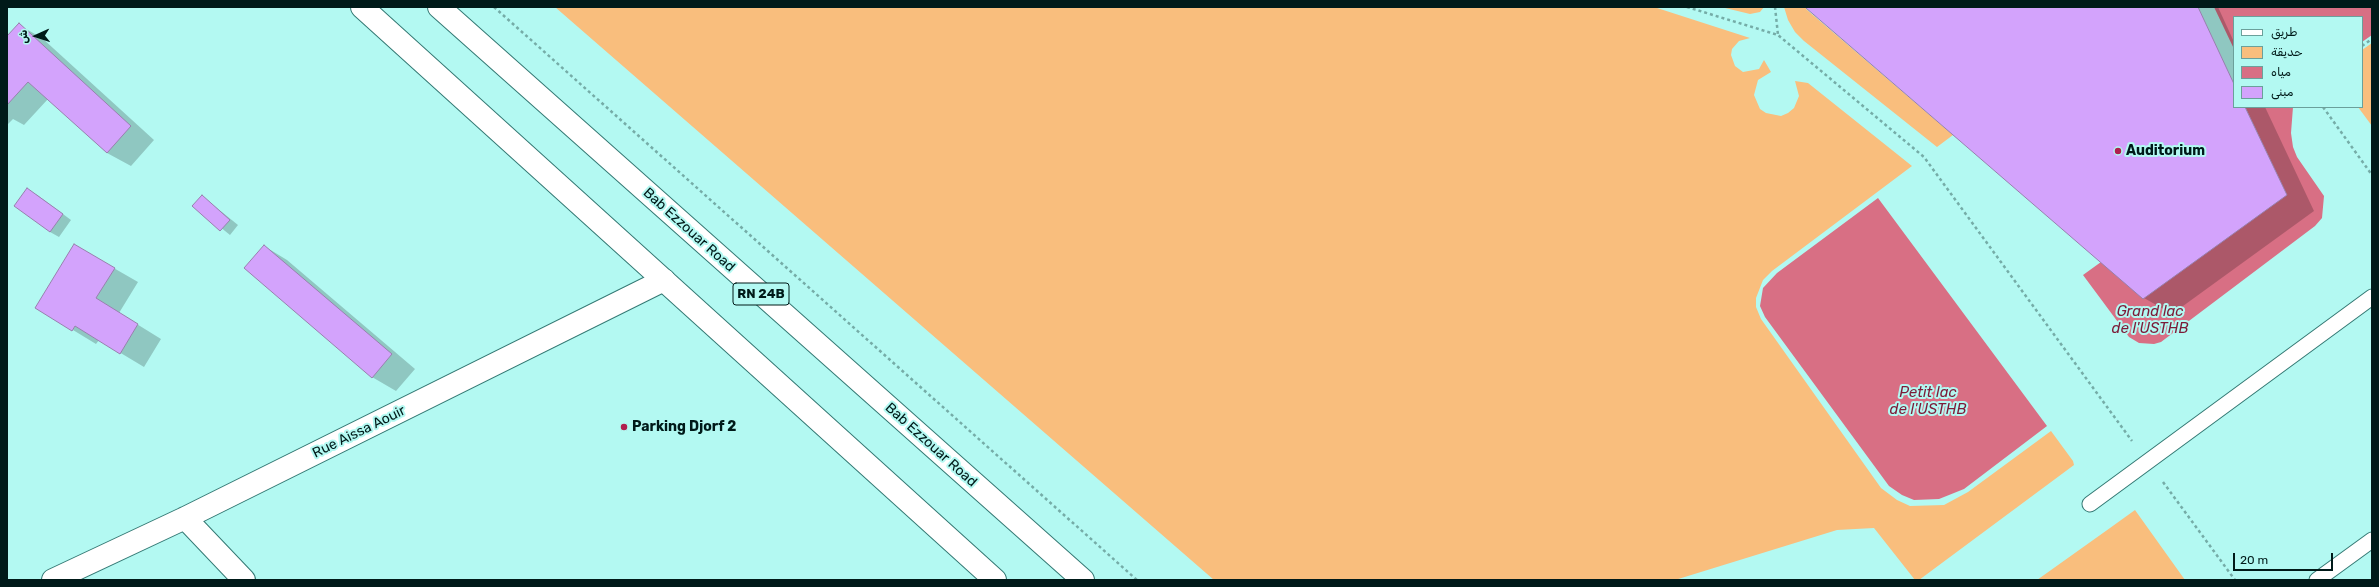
<!DOCTYPE html>
<meta charset="utf-8">
<style>
body{margin:0}
#map{position:relative;width:2379px;height:587px;overflow:hidden;background:#b3f9f2;font-family:Rubik,"Noto Sans Arabic",sans-serif}
canvas{display:block}
.frame{position:absolute;inset:0;border:8px solid #001a19;pointer-events:none}
.legend{position:absolute;left:2233px;top:16px;width:130px;height:92px;box-sizing:border-box;background:#b3f9f2;border:1px solid #6ba09b;margin:0;padding:5px 7px;list-style:none;font-size:12px;color:#001a19}
.legend li{display:flex;align-items:center;gap:8px;height:20px}
.legend b{width:20px;border:1px solid #6ba09b}
.north{position:absolute;left:16px;top:16px;width:40px;height:40px;-webkit-text-stroke:3px #b3f9f2;paint-order:stroke;rotate:267deg;font-size:11px;font-weight:700;line-height:16px;text-align:center;color:#001a19}
.north::after{content:'';display:block;margin:auto;width:14px;height:18px;background:#001a19;clip-path:polygon(50% 0,100% 100%,50% 72%,0 100%)}
.scale{position:absolute;left:2233px;top:553px;width:100px;height:18px;box-sizing:border-box;border:2px solid #001a19;border-top:0;padding-left:5px;font-size:12px;line-height:14px;white-space:nowrap;color:#001a19;-webkit-text-stroke:3px #b3f9f2;paint-order:stroke}
</style>
<div id="map">
<canvas width="2379" height="587"></canvas>
<div class="frame"></div>
<ul class="legend">
<li><b style="height:5px;background:#fff"></b>طريق</li>
<li><b style="height:11px;background:#f9be7d"></b>حديقة</li>
<li><b style="height:11px;background:#d86f84"></b>مياه</li>
<li><b style="height:11px;background:#d3a3fc"></b>مبنى</li>
</ul>
<div class="north">ش</div>
<div class="scale">20 m</div>
</div>
<script>
const ctx = document.querySelector('canvas').getContext('2d');
ctx.lineJoin = 'round';
function paint(path, color) { ctx.fillStyle = color; ctx.fill(path, 'evenodd'); }
const shape = rows => new Path2D(rows.map(r => 'M' + r).join(''));
function trace(path, color, width, dash) { ctx.strokeStyle = color; ctx.lineWidth = width; ctx.lineCap = dash ? 'butt' : 'round'; ctx.setLineDash(dash || []); ctx.stroke(path); }
function label(font, color, halo, rows, align = 'center') {
  ctx.font = font + ' Rubik,sans-serif'; ctx.lineWidth = 4; ctx.setLineDash([]); ctx.textBaseline = 'middle'; ctx.strokeStyle = halo; ctx.fillStyle = color; for (const [text, x, y, turn = 0] of rows) {
    ctx.save(); ctx.translate(x, y); ctx.rotate((+turn || 0) * Math.PI / 180); ctx.textAlign = isNaN(turn) ? turn : align; if (halo) ctx.strokeText(text, 0, 0); ctx.fillText(text, 0, 0); ctx.restore();
  }
}
const green = shape([
 [555,7,1654,7,1750,38,1739,41,1732,49,1731,55,1735,66,1743,72,1759,69,1764,60,1771,72,1758,80,1754,95,1760,109,1766,113,1781,116,1788,113,1794,108,1799,96,1795,81,1808,83,1912,166,1772,271,1763,280,1756,298,1756,307,1761,319,1881,488,1897,500,1910,506,1944,505,1968,492,2051,431,2073,461,2074,465,1919,580,1915,580,1874,528,1837,530,1675,580,1214,580],
 [1721,7,1764,7,1760,12,1750,14],
 [1784,7,1807,7,1806,9,1953,135,1937,147,1804,41,1795,32,1788,20],
 [2372,43,2372,126,2358,107,2362,107,2362,50],
 [2135,510,2185,580,2037,580,2110,528]
]);
const water = shape([
 [2214,7,2372,7,2372,35,2362,42,2362,17,2234,17,2234,49],
 [2245,107,2293,107,2291,133,2293,147,2297,157,2324,196,2322,218,2315,226,2161,342,2154,344,2139,343,2129,337,2083,275,2101,262,2286,194],
 [1878,198,2047,426,1964,489,1939,499,1914,500,1902,495,1889,486,1765,317,1760,306,1763,288,1777,273]
]);
const shadow = shape([
 [1809,7,2218,7,2234,42,2234,107,2265,107,2314,211,2172,314,2144,298],
 [19,25,42,38,154,140,131,166,107,153,48,99,24,125,13,119,7,125,7,38],
 [36,194,71,220,59,237,50,232],
 [202,196,238,225,230,235,194,206],
 [264,246,287,260,415,369,396,391,372,377],
 [98,259,138,282,119,313,161,339,144,367,99,340,96,344,73,330]
]);
const building = shape([
 [1807,7,2198,7,2234,84,2234,107,2245,107,2287,195,2143,299,1806,8,1807,7],
 [19,23,131,126,107,153,28,82,7,105,7,36,19,23],
 [27,188,63,214,50,232,14,206,27,188],
 [202,195,230,220,220,231,192,206,202,195],
 [74,244,115,268,96,298,138,324,120,354,75,326,72,331,35,308,74,244],
 [264,245,392,354,372,378,244,268,264,245]
]);
const path = shape([
 [494,7,1137,580],
 [1687,7,1778,35,1924,157,2132,441],
 [1775,7,1778,35],
 [2362,46,2372,39],
 [2323,107,2372,175],
 [2163,482,2235,580]
]);
const lane = shape([
 [2090,504,2372,297],
 [2317,580,2372,540]
]);
const street = shape([
 [185,518,244,580],
 [53,580,185,518,664,280]
]);
const primary = shape([
 [362,7,995,580],
 [439,7,1083,580]
]);
const markers = [
 [2118,151,4,"#b01e4e"],
 [624,427,4,"#b01e4e"]
];
const shields = [
 [761,294,56]
];
const shieldNames = [
 ["RN 24B",761,294]
];
const poiNames = [
 ["Auditorium",2126,151],
 ["Parking Djorf 2",632,427]
];
const streetNames = [
 ["Bab Ezzouar Road",689,230,42],
 ["Rue Aissa Aouir",359,432,-26],
 ["Bab Ezzouar Road",931,445,42]
];
const waterNames = [
 ["Grand lac",2150,312],
 ["de l'USTHB",2150,329],
 ["Petit lac",1928,393],
 ["de l'USTHB",1928,410]
];
paint(green, '#f9be7d');
paint(water, '#d86f84');
paint(shadow, '#0003');
paint(building, '#d3a3fc');
trace(building, '#9880ad', 1);
trace(lane, '#347974', 17);
trace(street, '#347974', 24);
trace(primary, '#347974', 24);
trace(path, '#75aca7', 2.5, [3, 3]);
trace(lane, '#fff', 15);
trace(street, '#fff', 22);
trace(primary, '#fff', 22);
for (const [x, y, r, color] of markers) { const dot = new Path2D(); dot.arc(x, y, r, 0, 2 * Math.PI); ctx.fillStyle = color; ctx.fill(dot); trace(dot, '#b3f9f2', 1.5); }
for (const [x, y, w] of shields) { const box = new Path2D(); box.roundRect(x - w / 2, y - 11, w, 22, 3); ctx.fillStyle = '#b3f9f2'; ctx.fill(box); trace(box, '#001a19', 1); }
label('bold 13px', '#001a19', null, shieldNames);
label('bold 14px', '#001a19', '#b3f9f2', poiNames, 'left');
label('14px', '#001a19', '#b3f9f2', streetNames);
label('italic 15px', '#7c1c38', '#b3f9f2', waterNames);
</script>
